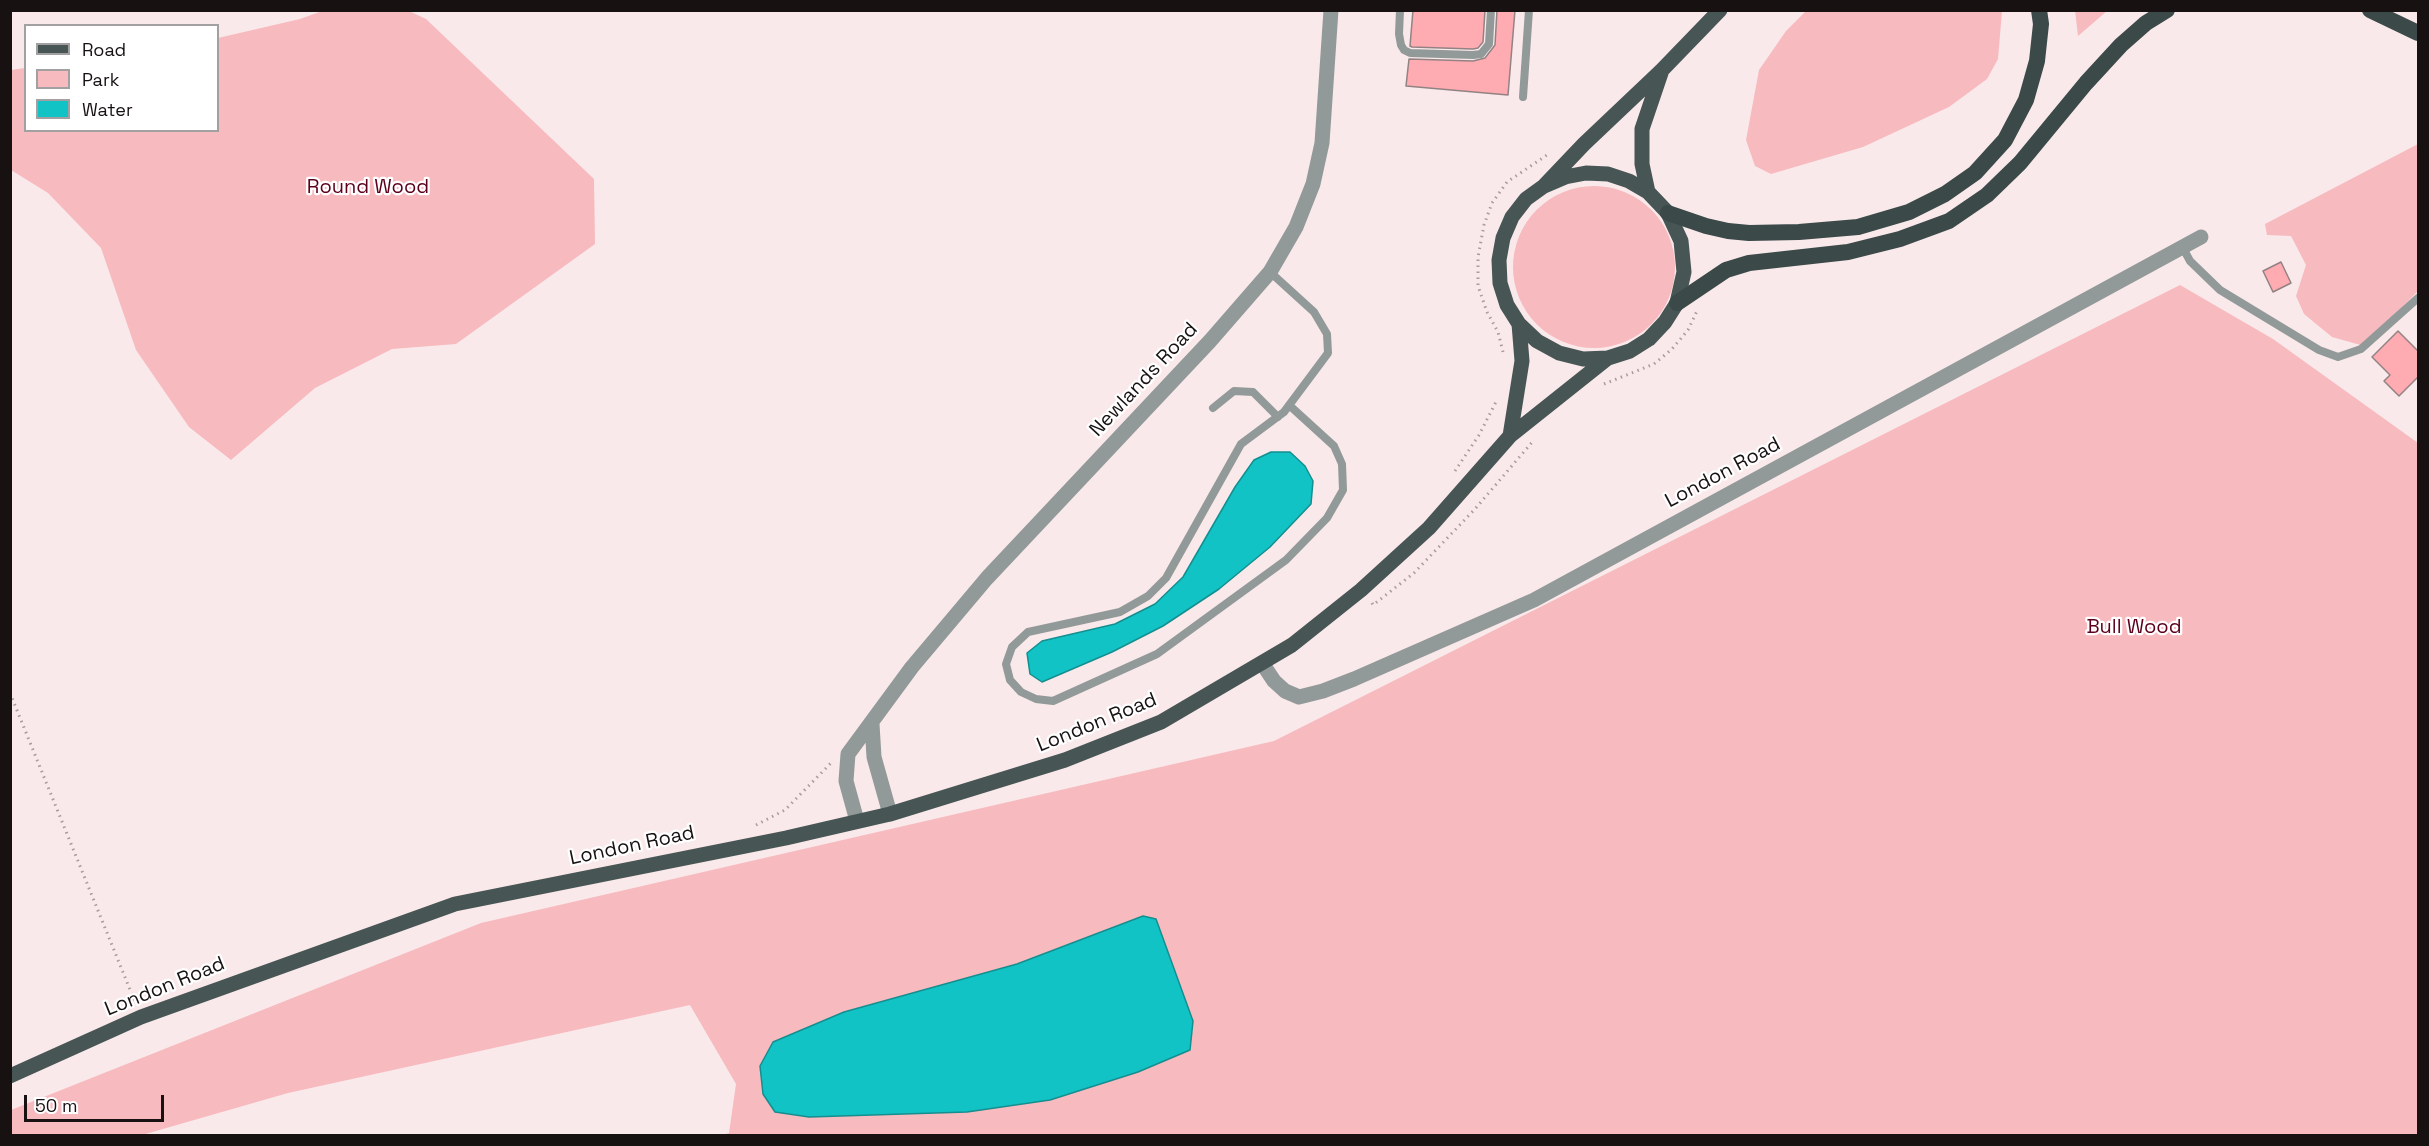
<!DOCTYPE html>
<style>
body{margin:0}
#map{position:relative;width:2429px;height:1146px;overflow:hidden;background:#fae9ea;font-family:"Space Grotesk",sans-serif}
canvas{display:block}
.frame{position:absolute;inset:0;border:12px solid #171112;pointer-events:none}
.legend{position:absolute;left:24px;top:24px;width:195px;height:108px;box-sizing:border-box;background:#fff;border:2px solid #a2a0a0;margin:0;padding:8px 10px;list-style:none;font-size:18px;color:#171112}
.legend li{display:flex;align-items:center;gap:12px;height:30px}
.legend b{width:30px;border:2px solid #a2a0a0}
.scale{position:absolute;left:24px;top:1095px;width:140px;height:27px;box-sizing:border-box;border:3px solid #171112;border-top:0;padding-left:8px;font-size:18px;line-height:21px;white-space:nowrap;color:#171112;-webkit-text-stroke:4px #fff;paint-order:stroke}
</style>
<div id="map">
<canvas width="2429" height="1146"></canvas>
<div class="frame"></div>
<ul class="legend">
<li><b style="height:8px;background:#485555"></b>Road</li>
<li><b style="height:16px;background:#f7babf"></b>Park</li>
<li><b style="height:16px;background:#12c3c5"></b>Water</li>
</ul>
<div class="scale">50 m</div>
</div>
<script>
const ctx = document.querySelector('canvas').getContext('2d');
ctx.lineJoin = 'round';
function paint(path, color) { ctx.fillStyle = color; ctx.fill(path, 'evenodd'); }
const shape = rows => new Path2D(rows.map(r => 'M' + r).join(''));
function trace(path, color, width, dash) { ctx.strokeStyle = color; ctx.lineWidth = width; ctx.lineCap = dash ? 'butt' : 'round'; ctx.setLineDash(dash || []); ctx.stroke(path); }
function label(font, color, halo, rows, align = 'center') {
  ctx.font = font + ' "Space Grotesk",sans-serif'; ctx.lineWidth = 4.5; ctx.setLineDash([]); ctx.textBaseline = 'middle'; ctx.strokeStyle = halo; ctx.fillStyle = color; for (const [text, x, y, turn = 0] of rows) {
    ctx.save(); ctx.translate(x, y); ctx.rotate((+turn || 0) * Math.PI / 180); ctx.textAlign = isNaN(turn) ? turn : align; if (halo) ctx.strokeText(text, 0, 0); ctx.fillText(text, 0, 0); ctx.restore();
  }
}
const green = shape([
 [325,10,409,11,426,19,594,179,595,244,456,344,392,349,315,388,231,460,189,427,136,350,101,248,48,193,11,170,11,70,25,68,26,130,218,130,218,38,300,19],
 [2075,10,2107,10,2107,11,2078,36],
 [1806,11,2002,11,1998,59,1987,79,1949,107,1863,147,1771,174,1755,166,1746,140,1759,70,1786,31],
 [2418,144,2418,291,2364,346,2332,337,2304,314,2296,296,2306,265,2291,236,2267,235,2265,224],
 '1513 267a81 81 0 1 1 162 0a81 81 0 1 1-162 0Z',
 [2180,285,2273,339,2418,443,2418,1135,722,1135,729,1133,736,1084,690,1005,288,1093,142,1135,11,1136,11,1110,481,923,1274,741]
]);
const water = shape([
 [1271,452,1290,452,1305,466,1313,481,1311,504,1270,547,1219,589,1163,626,1112,652,1042,682,1030,674,1027,653,1042,641,1115,624,1155,604,1183,577,1235,487,1254,460,1271,452],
 [1143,916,1156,919,1193,1021,1190,1050,1138,1072,1050,1100,967,1112,809,1117,775,1112,763,1094,760,1066,773,1042,844,1012,1017,964,1143,916]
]);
const building = shape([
 [1413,10,1485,10,1483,42,1478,48,1473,49,1412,47,1410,46,1413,10],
 [1497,10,1515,10,1508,95,1406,86,1409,59,1473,61,1485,58,1495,45,1497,10],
 [2281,262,2291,283,2273,292,2263,271,2281,262],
 [2398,331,2418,351,2418,377,2399,396,2384,381,2390,375,2372,357,2398,331]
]);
const path = shape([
 [1503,352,1498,332,1487,312,1478,286,1478,257,1484,225,1492,203,1507,182,1550,153],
 [1604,384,1654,364,1672,349,1688,330,1697,311],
 [1455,471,1479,435,1497,400],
 [1372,603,1373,605,1414,573,1475,509,1534,440],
 [10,693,135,1002],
 [756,825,785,810,831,763]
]);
const service = shape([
 [1400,10,1399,34,1401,45,1404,50,1410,53,1473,55,1481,54,1489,44,1491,10],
 [1523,97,1529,10],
 [2183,248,2190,261,2220,290,2319,350,2338,357,2361,349,2418,298],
 [1270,272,1314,312,1327,334,1328,353,1284,412,1241,444,1166,578,1148,596,1120,612,1028,632,1012,647,1006,664,1010,680,1021,692,1036,699,1053,701,1157,654,1286,560,1327,518,1343,490,1342,464,1334,446,1289,405],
 [1213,408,1234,391,1253,392,1278,417]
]);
const minor = shape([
 [1262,663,1274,681,1285,691,1299,697,1323,691,1354,679,1534,600,2201,237]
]);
const tertiary = shape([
 [872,724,874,757,890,814],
 [857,821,846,781,848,754,912,667,987,578,1210,341,1270,272,1296,227,1313,184,1322,143,1331,10]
]);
const primary = shape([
 [1544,186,1565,177,1586,173,1608,174,1629,181,1648,192,1668,213,1681,241,1684,272,1677,303,1665,322,1649,339,1630,351,1608,358,1583,359,1559,353,1537,341,1519,324,1507,305,1500,283,1499,260,1503,238,1512,217,1526,199,1544,186,1584,144,1661,71,1720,10],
 [1648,192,1642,164,1642,129,1661,73],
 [1510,436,1522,361,1519,324],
 [10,1076,141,1017,455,904,786,838,890,814,1065,760,1161,722,1292,645,1361,590,1429,528,1510,436,1608,358]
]);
const trunk = shape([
 [2370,10,2418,33],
 [1668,213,1706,226,1728,231,1749,233,1799,232,1858,227,1909,212,1945,194,1975,173,2005,140,2026,100,2037,61,2041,24,2039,10],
 [1677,303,1726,270,1749,263,1848,252,1900,239,1949,221,1987,195,2020,163,2086,83,2121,45,2146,23,2167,10]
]);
const parkNames = [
 ["Round Wood",368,188],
 ["Bull Wood",2134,628]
];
const streetNames = [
 ["Newlands Road",1144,380,-47],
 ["London Road",1723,473,-28],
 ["London Road",1097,723,-22],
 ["London Road",632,846,-12],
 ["London Road",165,987,-22]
];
paint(green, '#f7babf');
paint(water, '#12c3c5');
trace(water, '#148e8f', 1.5);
paint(building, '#ffabb2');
trace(building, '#928283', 1.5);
trace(path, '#a99c9d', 3, [1.5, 4.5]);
trace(service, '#929999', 8);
trace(minor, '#929999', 15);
trace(tertiary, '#929999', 15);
trace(primary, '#485555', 15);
trace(trunk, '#3b4949', 16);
label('20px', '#5d001c', '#fff', parkNames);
label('20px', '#171112', '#fff', streetNames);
</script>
